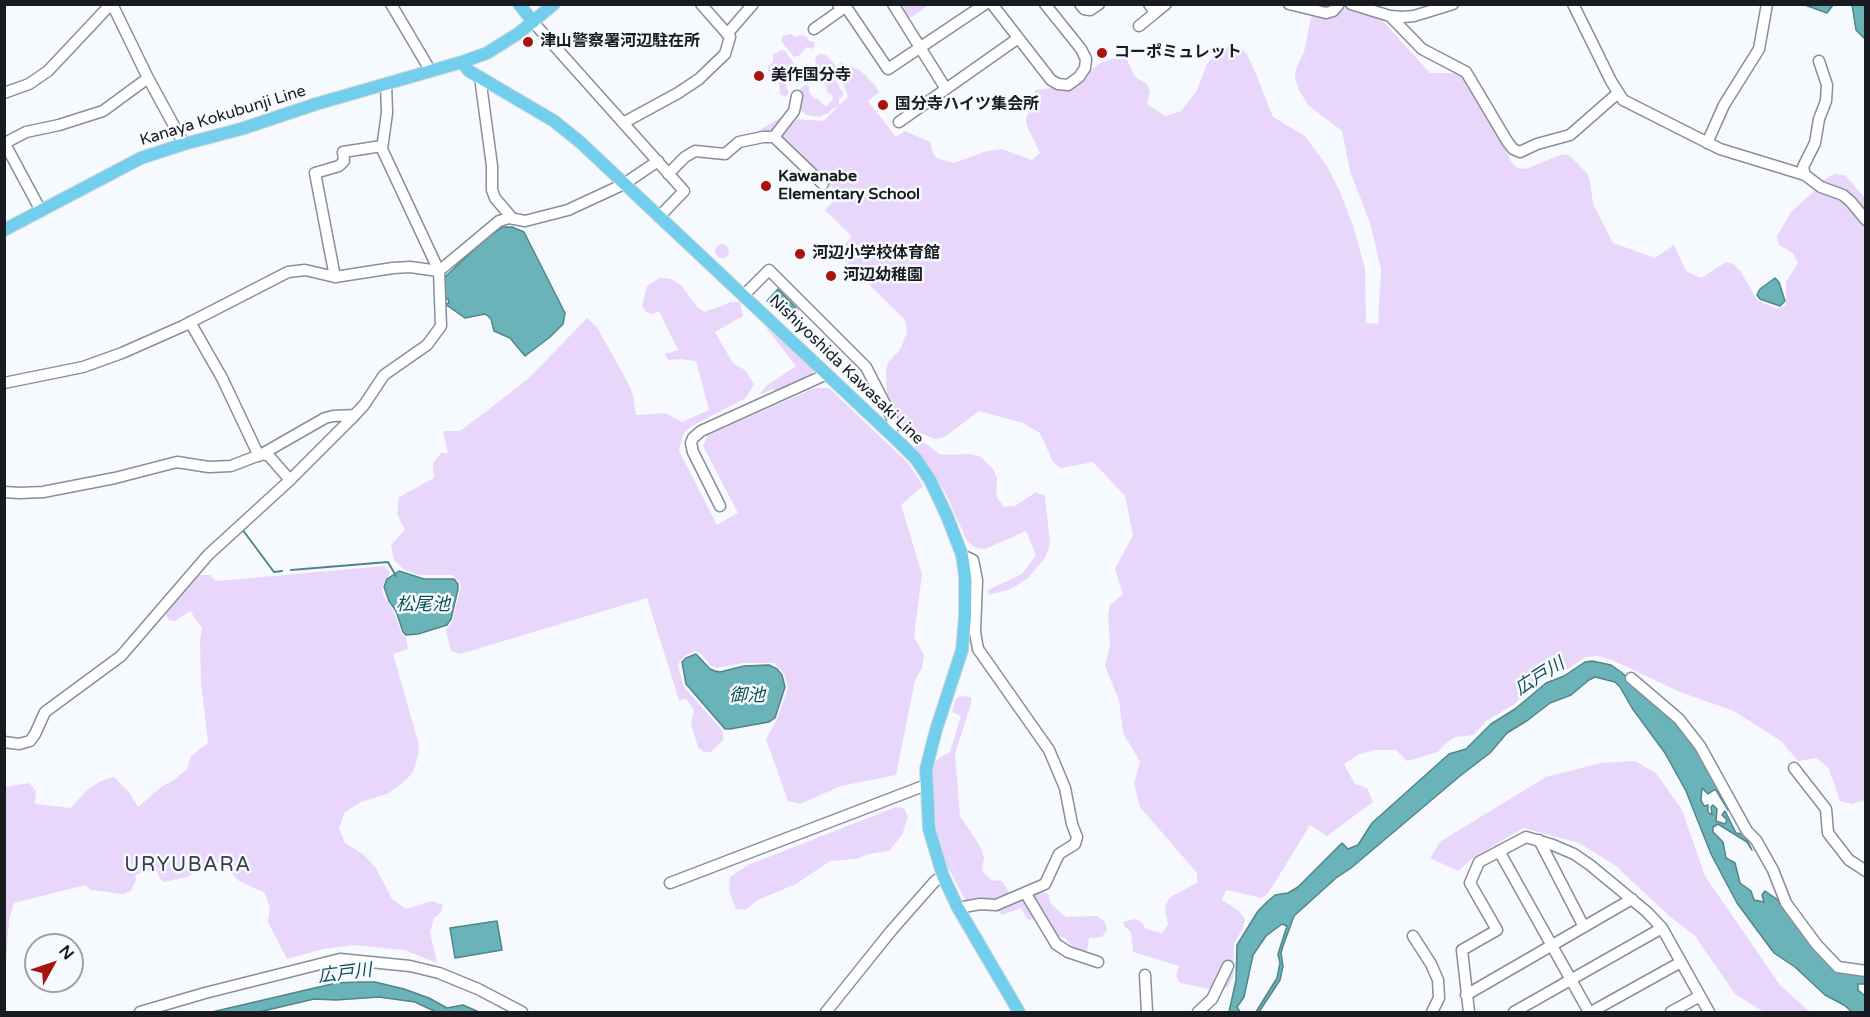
<!DOCTYPE html>
<meta charset="utf-8">
<style>
body{margin:0}
#map{position:relative;width:1870px;height:1017px;overflow:hidden;background:#f6fafe;font-family:"Varela Round",sans-serif}
canvas{display:block}
.frame{position:absolute;inset:0;border:6px solid #181b1f;pointer-events:none}
.north{position:absolute;left:24px;top:933px;width:60px;height:60px;box-sizing:border-box;background:#f6fafe;border:2px solid #9da1a5;border-radius:50%;rotate:50deg;font-size:16px;font-weight:700;line-height:24px;text-align:center;color:#181b1f}
.north::after{content:'';display:block;margin:auto;width:21px;height:27px;background:#a7130d;clip-path:polygon(50% 0,100% 100%,50% 72%,0 100%)}
</style>
<div id="map">
<canvas width="1870" height="1017"></canvas>
<div class="frame"></div>
<div class="north">N</div>
</div>
<script>
const ctx = document.querySelector('canvas').getContext('2d');
ctx.lineJoin = 'round';
function paint(path, color) { ctx.fillStyle = color; ctx.fill(path, 'evenodd'); }
const shape = rows => new Path2D(rows.map(r => 'M' + r).join(''));
function trace(path, color, width, dash) { ctx.strokeStyle = color; ctx.lineWidth = width; ctx.lineCap = dash ? 'butt' : 'round'; ctx.setLineDash(dash || []); ctx.stroke(path); }
function label(font, color, halo, rows, align = 'center') {
  ctx.font = font + ' "Varela Round","Noto Sans JP",sans-serif'; ctx.lineWidth = 5; ctx.setLineDash([]); ctx.textBaseline = 'middle'; ctx.strokeStyle = halo; ctx.fillStyle = color; for (const [text, x, y, turn = 0] of rows) {
    ctx.save(); ctx.translate(x, y); ctx.rotate((+turn || 0) * Math.PI / 180); ctx.textAlign = isNaN(turn) ? turn : align; if (halo) ctx.strokeText(text, 0, 0); ctx.fillText(text, 0, 0); ctx.restore();
  }
}
const green = shape([
 [906,5,928,5,912,17,907,16,904,13,903,8],
 [1341,7,1380,18,1430,73,1458,73,1468,80,1512,163,1518,168,1526,169,1560,155,1567,154,1573,159,1587,173,1590,181,1593,204,1613,243,1655,258,1674,245,1686,271,1701,278,1726,262,1733,264,1741,272,1755,297,1759,301,1777,309,1786,305,1786,282,1798,263,1793,253,1779,245,1777,236,1791,212,1812,193,1820,182,1835,174,1845,175,1866,199,1865,800,1852,804,1840,801,1829,769,1817,758,1798,761,1781,741,1734,711,1680,692,1612,660,1598,656,1585,657,1565,671,1542,679,1513,705,1486,721,1474,735,1455,737,1445,744,1438,752,1407,761,1396,750,1374,750,1358,755,1344,764,1355,784,1367,788,1373,802,1327,836,1310,825,1269,892,1262,898,1226,890,1222,900,1239,911,1245,920,1242,930,1234,944,1233,977,1228,987,1219,991,1180,983,1176,976,1179,966,1133,952,1131,932,1125,927,1123,922,1135,919,1142,923,1146,929,1162,933,1168,925,1165,906,1170,897,1197,883,1197,873,1140,807,1134,783,1140,762,1123,733,1119,700,1105,666,1110,644,1108,616,1110,605,1123,594,1115,569,1133,535,1125,496,1093,462,1061,468,1053,462,1040,433,1023,423,979,411,945,437,935,439,907,428,897,421,887,392,886,369,889,361,900,350,907,332,905,320,837,253,852,237,825,210,839,195,781,137,796,119,824,121,839,105,831,110,828,114,824,114,820,117,806,115,800,109,802,104,798,90,805,85,809,86,809,92,814,98,818,99,825,106,827,106,833,99,832,95,827,92,826,85,817,78,817,74,822,70,815,62,816,57,820,54,826,55,835,65,834,78,844,94,839,99,839,105,848,97,844,86,836,75,840,62,860,70,874,84,879,92,868,101,896,137,905,131,930,142,933,153,937,158,954,163,987,151,1002,149,1032,160,1040,153,1027,126,1026,118,1033,104,1035,90,1052,88,1065,90,1102,62,1125,55,1135,77,1146,83,1150,91,1147,104,1165,116,1181,111,1196,92,1207,64,1220,49,1232,46,1241,48,1247,54,1255,72,1273,117,1305,136,1327,166,1340,192,1353,226,1365,268,1366,323,1378,324,1381,269,1370,223,1350,171,1342,131,1308,105,1299,90,1295,78,1296,69,1304,52,1311,18,1313,15],
 [790,34,796,37,801,35,806,36,809,41,814,42,815,47,812,49,807,47,799,56,794,57,781,41,783,36],
 [781,50,785,51,795,65,792,71,787,73,788,78,785,82,789,93,785,97,780,94,779,83,768,71,768,66,773,62,773,55],
 [781,117,784,117,774,133,754,136,753,134],
 '715 251a7 7 0 1 1 14 0a7 7 0 1 1-14 0Z',
 [660,278,671,279,681,285,697,307,705,312,731,302,740,302,743,316,715,332,733,363,745,370,754,384,746,398,690,427,683,435,679,451,717,525,738,513,703,446,708,435,815,388,829,388,908,463,923,486,901,505,922,574,914,637,924,655,922,668,915,680,896,775,841,786,800,804,788,801,766,739,777,719,788,688,784,674,774,663,743,663,717,668,711,666,702,655,696,651,686,655,680,661,678,666,684,687,723,731,723,740,711,752,704,752,698,747,691,724,694,710,686,699,679,700,647,598,460,654,451,651,446,630,452,622,461,585,453,575,418,575,403,569,394,560,391,545,405,530,397,514,399,497,434,478,433,463,441,453,448,453,443,431,460,431,488,410,529,378,587,318,597,327,628,383,633,395,636,415,665,413,682,422,709,410,696,361,681,359,668,360,665,354,678,350,659,311,652,314,646,312,642,306,647,286],
 [750,307,813,368,812,375,778,391,773,389,759,395,766,386,796,366],
 [916,442,925,443,941,455,970,454,981,457,993,469,997,478,996,496,1004,507,1015,506,1036,492,1045,496,1050,544,1045,558,1027,579,1011,589,989,595,988,590,1022,574,1036,555,1026,531,985,549,976,548,967,541,945,492,916,450,914,447],
 [385,566,390,573,382,587,383,594,394,612,402,634,406,637,408,649,393,654,419,745,417,760,412,774,401,784,387,794,361,802,345,812,339,828,345,843,363,854,376,868,392,899,406,909,432,901,443,905,441,912,434,918,430,932,437,963,404,950,354,945,323,949,287,959,268,922,270,908,265,893,239,881,223,864,212,861,187,877,164,882,160,879,156,868,135,875,136,880,131,891,123,894,91,890,85,885,14,903,9,919,5,978,5,787,29,783,36,791,35,804,71,808,86,791,99,782,114,777,129,792,138,807,161,787,174,780,187,769,191,756,208,743,201,682,200,640,202,628,190,611,175,621,168,620,166,614,167,607,183,593,198,575,210,575,216,581],
 [960,696,971,697,971,704,955,754,960,816,980,846,984,857,982,871,991,880,1002,881,1009,892,1007,898,997,902,967,903,944,860,937,836,932,778,934,764,939,758,950,752,961,716,952,712,955,700],
 [1635,761,1656,773,1682,810,1705,876,1780,985,1810,1012,1764,1012,1735,994,1695,936,1668,915,1616,866,1579,843,1523,828,1470,860,1458,871,1430,858,1441,841,1546,777,1601,763],
 [896,807,904,808,908,817,902,835,889,851,869,854,855,859,830,861,796,884,758,900,745,910,736,909,729,891,730,877,748,865],
 [1039,891,1048,894,1051,904,1066,917,1097,916,1105,922,1107,929,1102,937,1089,938,1087,951,1079,951,1074,949,1064,937,1059,937,1053,932,1033,899,1034,895],
 [1021,898,1027,900,1034,916,1031,920,1027,919,1021,908,1002,915,997,910,998,907]
]);
const water = shape([
 [1805,5,1833,5,1827,13,1805,5],
 [1852,5,1865,5,1865,39,1856,30,1852,5],
 [503,227,512,227,524,232,565,313,563,324,550,337,525,356,510,338,494,331,491,319,488,316,485,314,465,318,445,304,449,303,448,299,443,298,443,280,446,276,485,239,503,227],
 [1775,278,1779,282,1785,301,1780,306,1760,299,1757,295,1760,289,1775,278],
 [778,289,798,310,788,321,767,301,778,289],
 [399,571,424,579,454,579,458,584,458,589,451,619,447,625,418,634,406,635,403,632,396,611,389,601,384,587,387,579,399,571],
 [696,654,710,669,715,671,720,672,744,666,769,665,777,669,782,675,785,687,775,718,769,722,730,729,725,729,686,684,682,662,686,658,696,654],
 [1592,661,1611,665,1621,672,1675,721,1694,744,1727,805,1728,810,1716,790,1714,790,1708,794,1702,788,1701,800,1704,806,1708,805,1708,812,1712,815,1711,807,1713,805,1717,809,1716,821,1725,824,1727,820,1722,815,1725,811,1736,833,1744,834,1752,850,1747,842,1718,824,1713,827,1713,832,1723,842,1726,858,1735,863,1740,883,1751,891,1754,900,1764,902,1762,895,1765,891,1778,900,1837,971,1865,975,1865,984,1858,984,1858,990,1865,996,1865,1012,1852,1012,1844,1005,1825,995,1795,967,1774,953,1737,903,1711,854,1686,791,1665,753,1632,708,1620,687,1615,682,1595,677,1589,680,1571,695,1550,703,1528,720,1507,733,1490,753,1460,776,1351,868,1336,878,1294,916,1283,946,1281,953,1283,966,1280,980,1259,1012,1256,1012,1277,978,1280,963,1278,954,1287,926,1282,924,1266,936,1253,955,1244,997,1237,1007,1240,1012,1229,1012,1236,980,1237,945,1258,911,1267,902,1275,895,1288,893,1298,887,1342,843,1348,849,1358,845,1372,823,1449,754,1466,749,1491,724,1515,709,1546,683,1564,676,1585,662,1592,661],
 [497,921,502,950,455,958,450,928,497,921],
 [357,982,375,982,404,989,429,998,447,1008,463,1005,479,1012,436,1012,415,1002,379,997,336,1000,314,999,259,1012,212,1012,336,983,357,982]
]);
const stream = shape([
 [242,529,274,572,282,571],
 [291,570,388,562,396,576]
]);
const minor = shape([
 [112,4,148,78,184,144],
 [391,4,430,70],
 [844,4,888,69,985,4],
 [893,4,946,89],
 [992,4,1051,80,1058,84,1068,85,1079,77,1085,68,1086,59,1081,49,1045,4],
 [1080,4,1084,9,1090,10,1099,4],
 [1289,4,1326,13,1333,11,1339,4],
 [1351,4,1390,16,1403,17,1414,16,1453,4],
 [1573,4,1611,81,1623,100,1720,149,1805,175,1821,187,1843,195,1851,202,1866,220],
 [1155,13,1166,4],
 [1390,16,1422,49,1466,72,1507,141,1513,149,1520,152,1537,144,1570,135,1618,93],
 [533,22,684,191,659,217],
 [1139,26,1155,13,1149,4],
 [814,29,841,10,838,4],
 [727,34,753,4],
 [480,77,492,166,492,190,495,198,512,218],
 [4,93,29,84,48,71,111,4],
 [899,122,1017,39],
 [623,123,678,93,699,79,725,54,730,37,701,4],
 [774,137,794,111,797,96],
 [4,142,41,211],
 [5,143,26,132,59,125,103,111,148,78],
 [1707,143,1724,105,1759,49,1767,4],
 [668,174,685,157,695,151,725,154,739,142,763,137,774,137,823,184],
 [1805,175,1803,167,1815,143,1819,119,1826,101,1827,85,1819,61],
 [335,277,315,173,339,166,344,161,343,152,382,146],
 [744,295,769,270,866,367,892,418,893,425,891,434],
 [190,322,222,378,259,456],
 [4,383,83,367,122,353,183,326,288,272,305,270,335,277,393,268,410,267,439,271,499,221,509,218,525,221,568,210,624,184,658,161],
 [262,454,325,418,333,416,355,415],
 [4,492,20,493,43,492,115,478,177,462,209,467,231,466,262,454,269,456,290,480],
 [720,506,693,452,691,443,693,438,701,431,827,374],
 [1631,678,1679,719,1700,746,1747,831,1756,840,1773,870,1786,903,1817,945,1838,967,1866,971],
 [4,742,19,744,30,741,35,734,45,712,121,656,208,555,290,480,350,420,364,405,384,375,427,345,441,326,439,271,382,149,387,113,386,84],
 [1794,768,1826,809,1828,833,1849,860,1866,871],
 [1539,840,1584,927],
 [1499,851,1589,1012],
 [670,883,926,785],
 [1026,894,1056,944,1068,952,1098,962],
 [958,908,980,904,996,905,1045,884,1059,854,1075,844,1077,837,1072,824,1065,788,1049,750,978,649,975,632,977,580,973,560,962,555],
 [1413,936,1431,964,1438,980,1439,998,1432,1012],
 [1145,975,1147,1012],
 [1466,995,1632,899],
 [140,1012,205,993,340,959,410,966,439,973,478,989,522,1012],
 [826,1012,891,931,935,881,943,876],
 [1198,1012,1212,999,1228,966],
 [1469,1012,1462,950,1497,930,1470,883,1479,862,1526,837,1553,845,1574,854,1590,865,1647,912,1662,928,1709,1012],
 [1514,1012,1662,928],
 [1591,1012,1681,962],
 [1671,1012,1700,996]
]);
const major = shape([
 [519,4,533,22],
 [462,62,469,71,554,121,580,142,901,444,916,459,930,480,947,516,962,555,965,576,965,616,962,650,936,730,926,769,929,829,943,876,958,908,1019,1012],
 [4,230,141,158,184,144,241,129,316,104,462,62,487,53,519,33,554,4]
]);
const markers = [
 [528,42,6,"#a7130d"],
 [1102,53,6,"#a7130d"],
 [759,76,6,"#a7130d"],
 [883,105,6,"#a7130d"],
 [766,186,6,"#a7130d"],
 [800,254,6,"#a7130d"],
 [831,276,6,"#a7130d"]
];
const poiNames = [
 ["津山警察署河辺駐在所",540,42],
 ["コーポミュレット",1114,53],
 ["美作国分寺",771,76],
 ["国分寺ハイツ集会所",895,105],
 ["Kawanabe",778,177],
 ["Elementary School",778,195],
 ["河辺小学校体育館",812,254],
 ["河辺幼稚園",843,276]
];
const streetNames = [
 ["Kanaya Kokubunji Line",223,116,-17],
 ["Nishiyoshida Kawasaki Line",846,370,44]
];
const waterNames = [
 ["松尾池",423,605],
 ["広戸川",1540,677,-32],
 ["御池",747,696],
 ["広戸川",345,974,-7]
];
const quarterNames = [
 ["URYUBARA",188,866]
];
paint(green, '#e9d7fb');
paint(water, '#6ab3b8');
trace(water, '#51858a', 1.5);
trace(stream, '#51858a', 2);
trace(minor, '#878f99', 13);
trace(major, '#d5d6d7', 14);
trace(minor, '#fff', 10);
trace(major, '#71cfed', 12);
for (const [x, y, r, color] of markers) { const dot = new Path2D(); dot.arc(x, y, r, 0, 2 * Math.PI); ctx.fillStyle = color; ctx.fill(dot); trace(dot, '#f6fafe', 2); }
label('bold 16px', '#181b1f', '#f6fafe', poiNames, 'left');
label('16px', '#181b1f', '#f6fafe', streetNames);
label('italic 18px', '#0d5054', '#f6fafe', waterNames);
ctx.letterSpacing = '1.5px';
label('20px', '#363d46', '#f6fafe', quarterNames);
ctx.letterSpacing = '0px';
</script>
